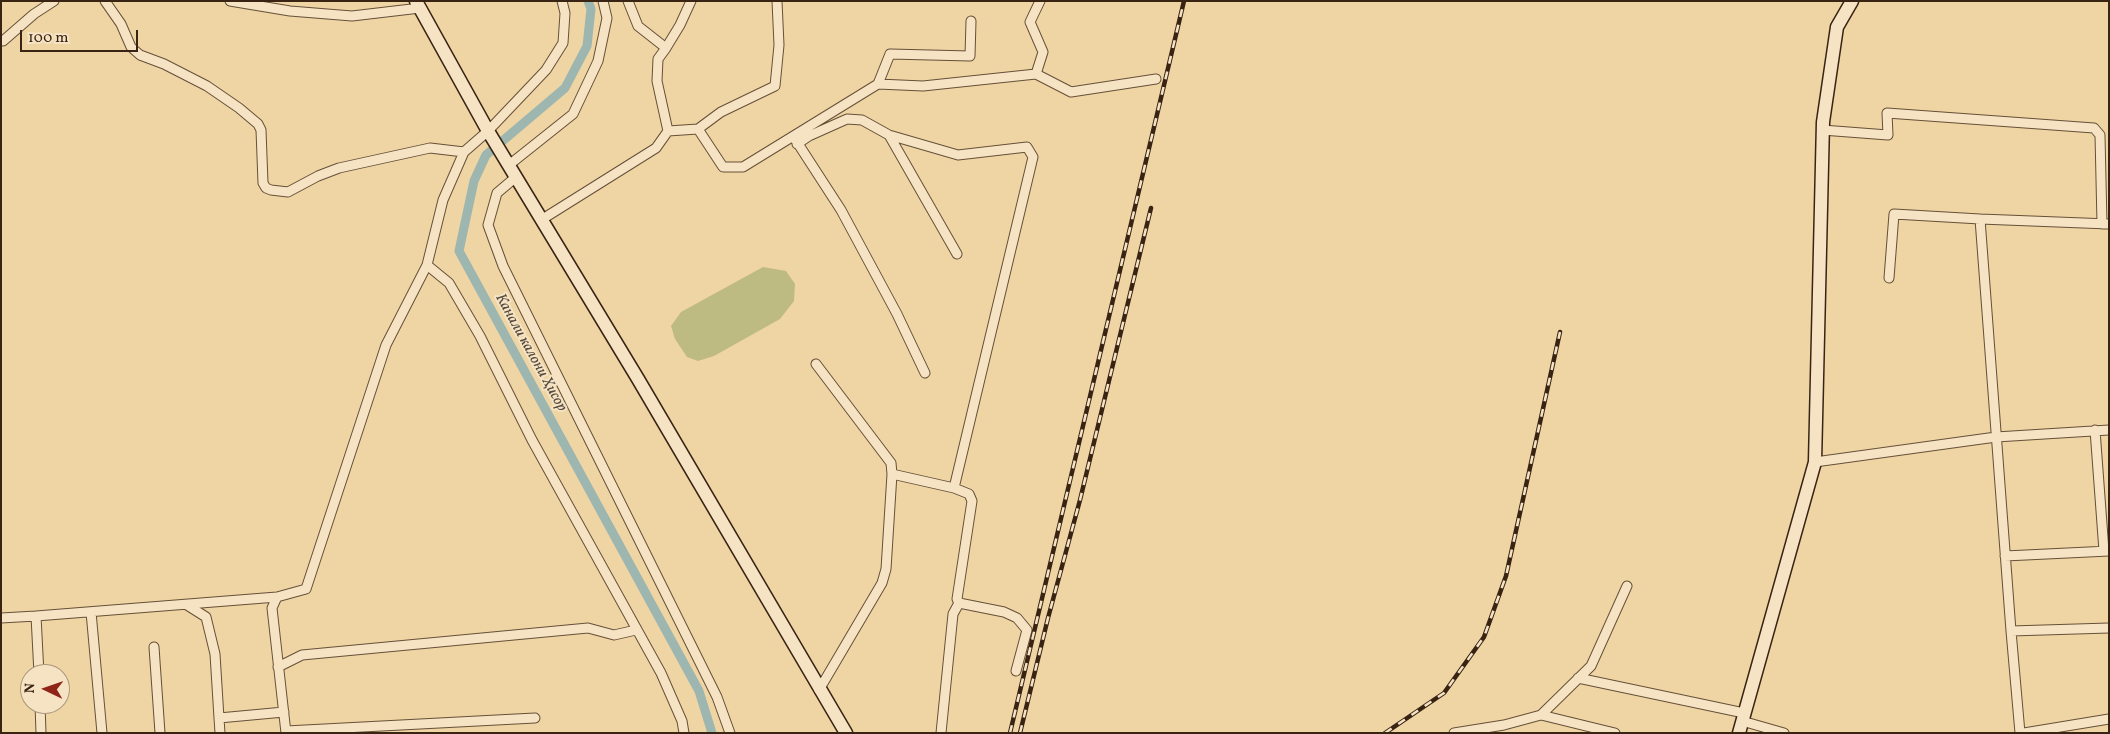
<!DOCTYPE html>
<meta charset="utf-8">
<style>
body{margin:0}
#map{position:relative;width:2110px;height:734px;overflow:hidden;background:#efd4a4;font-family:Vollkorn,serif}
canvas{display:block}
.frame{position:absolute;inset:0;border:2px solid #392414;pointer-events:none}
.north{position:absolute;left:20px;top:664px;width:50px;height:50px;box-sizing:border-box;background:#f5e3c4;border:1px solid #aa977e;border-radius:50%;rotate:273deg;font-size:14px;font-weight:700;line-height:20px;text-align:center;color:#392414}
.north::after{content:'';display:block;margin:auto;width:18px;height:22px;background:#8f2418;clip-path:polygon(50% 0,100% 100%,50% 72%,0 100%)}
.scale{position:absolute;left:20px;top:30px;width:118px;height:22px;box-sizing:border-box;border:2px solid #392414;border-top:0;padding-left:6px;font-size:15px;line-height:18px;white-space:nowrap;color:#392414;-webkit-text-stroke:4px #f5e3c4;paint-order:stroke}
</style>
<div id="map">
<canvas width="2110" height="734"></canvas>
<div class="frame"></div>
<div class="north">N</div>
<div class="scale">100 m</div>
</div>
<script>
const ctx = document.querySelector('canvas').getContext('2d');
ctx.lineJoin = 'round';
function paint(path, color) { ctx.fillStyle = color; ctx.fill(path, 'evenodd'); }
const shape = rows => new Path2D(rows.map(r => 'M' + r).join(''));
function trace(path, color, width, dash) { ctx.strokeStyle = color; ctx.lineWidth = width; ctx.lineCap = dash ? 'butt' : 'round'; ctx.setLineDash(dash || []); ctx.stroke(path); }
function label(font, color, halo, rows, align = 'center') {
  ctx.font = font + ' Vollkorn,serif'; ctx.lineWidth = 4; ctx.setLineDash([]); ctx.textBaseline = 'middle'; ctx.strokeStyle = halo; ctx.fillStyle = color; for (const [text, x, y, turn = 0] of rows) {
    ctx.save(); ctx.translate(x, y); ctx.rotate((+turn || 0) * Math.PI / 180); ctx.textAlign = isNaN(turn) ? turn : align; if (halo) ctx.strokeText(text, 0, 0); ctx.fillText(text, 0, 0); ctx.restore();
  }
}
const green = shape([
 [763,267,786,271,795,284,794,301,780,319,714,356,698,361,687,357,675,339,671,326,681,312]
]);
const canal = shape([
 [588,1,591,9,587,46,565,88,486,155,474,181,459,251,699,691,712,733]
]);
const street = shape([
 [105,1,121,24,131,47,140,55,164,64,207,86,239,108,258,124,261,130,263,183,266,188,271,190,288,192,318,176,339,168,430,148,464,152],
 [230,1,290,11,352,16,420,8],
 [628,1,638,26,666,48,680,25,691,1],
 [3,41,34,14,54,1],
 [1036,74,1043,52,1030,22,1040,1],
 [878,84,890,54,970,56,971,21],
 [698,129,723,167,743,167,878,84,923,86,1036,74,1071,92,1156,79],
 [1822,130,1888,135,1887,113,2094,128,2100,135,2102,224],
 [668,131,698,129,721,112,775,86,779,45,777,1],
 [889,135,957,254],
 [795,139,841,210,897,314,925,373],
 [797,144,809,136,847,119,862,120,889,135,958,155,1027,147,1033,157,954,488],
 [509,165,573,114,598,61,607,18,603,1],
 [516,177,497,193,488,225,503,266,717,697,730,733],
 [1980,219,2109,224],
 [541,220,656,148,668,131,657,81,658,59,666,48],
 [427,265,449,283,480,336,532,440,661,673,682,721,684,733],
 [1889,278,1894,214,1980,219,2011,631,2020,733],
 [816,364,891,463,892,474,886,569,882,583,819,690],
 [2095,430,2104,551],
 [1815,462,1996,437,2109,430],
 [892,474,954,488,969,494,972,501,957,599,959,603,1004,612,1017,618,1027,630,1016,671],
 [2005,556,2109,551],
 [187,605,206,617,215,654,219,718],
 [91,612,102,733],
 [36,616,277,597],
 [1,618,36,616,39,674],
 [2011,631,2109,628],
 [154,647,160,733],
 [278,667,302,655,588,628,614,635,636,630],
 [1578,678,1744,713],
 [40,704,41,733],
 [1541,715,1615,733],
 [1742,721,1784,733],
 [286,731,535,718],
 [220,733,219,718,284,712],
 [286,733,272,608,277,597,306,589,386,345,427,265,443,200,464,152,488,131,546,70,563,43,565,13,562,1],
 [941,733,953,614,959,603],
 [1454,733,1504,725,1541,715,1591,666,1627,586],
 [2024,733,2109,719]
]);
const secondary = shape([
 [416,1,488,131,638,379,846,733],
 [1739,733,1815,462,1823,122,1837,27,1852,1]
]);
const rail = shape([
 [1010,733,1184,1],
 [1020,733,1048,618,1080,500,1151,208],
 [1385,733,1444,693,1484,637,1506,576,1560,332]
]);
const waterNames = [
 ["Канали калони Ҳисор",530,353,61]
];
paint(green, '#bebb82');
trace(canal, '#9db6af', 9);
trace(street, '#665038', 11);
trace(secondary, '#392414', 15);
trace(street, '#f5e3c4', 9);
trace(secondary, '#f5e3c4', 12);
trace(rail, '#392414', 4.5);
trace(rail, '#f5e3c4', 2.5, [8]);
label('italic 15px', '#52483b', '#f5e3c4', waterNames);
</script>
